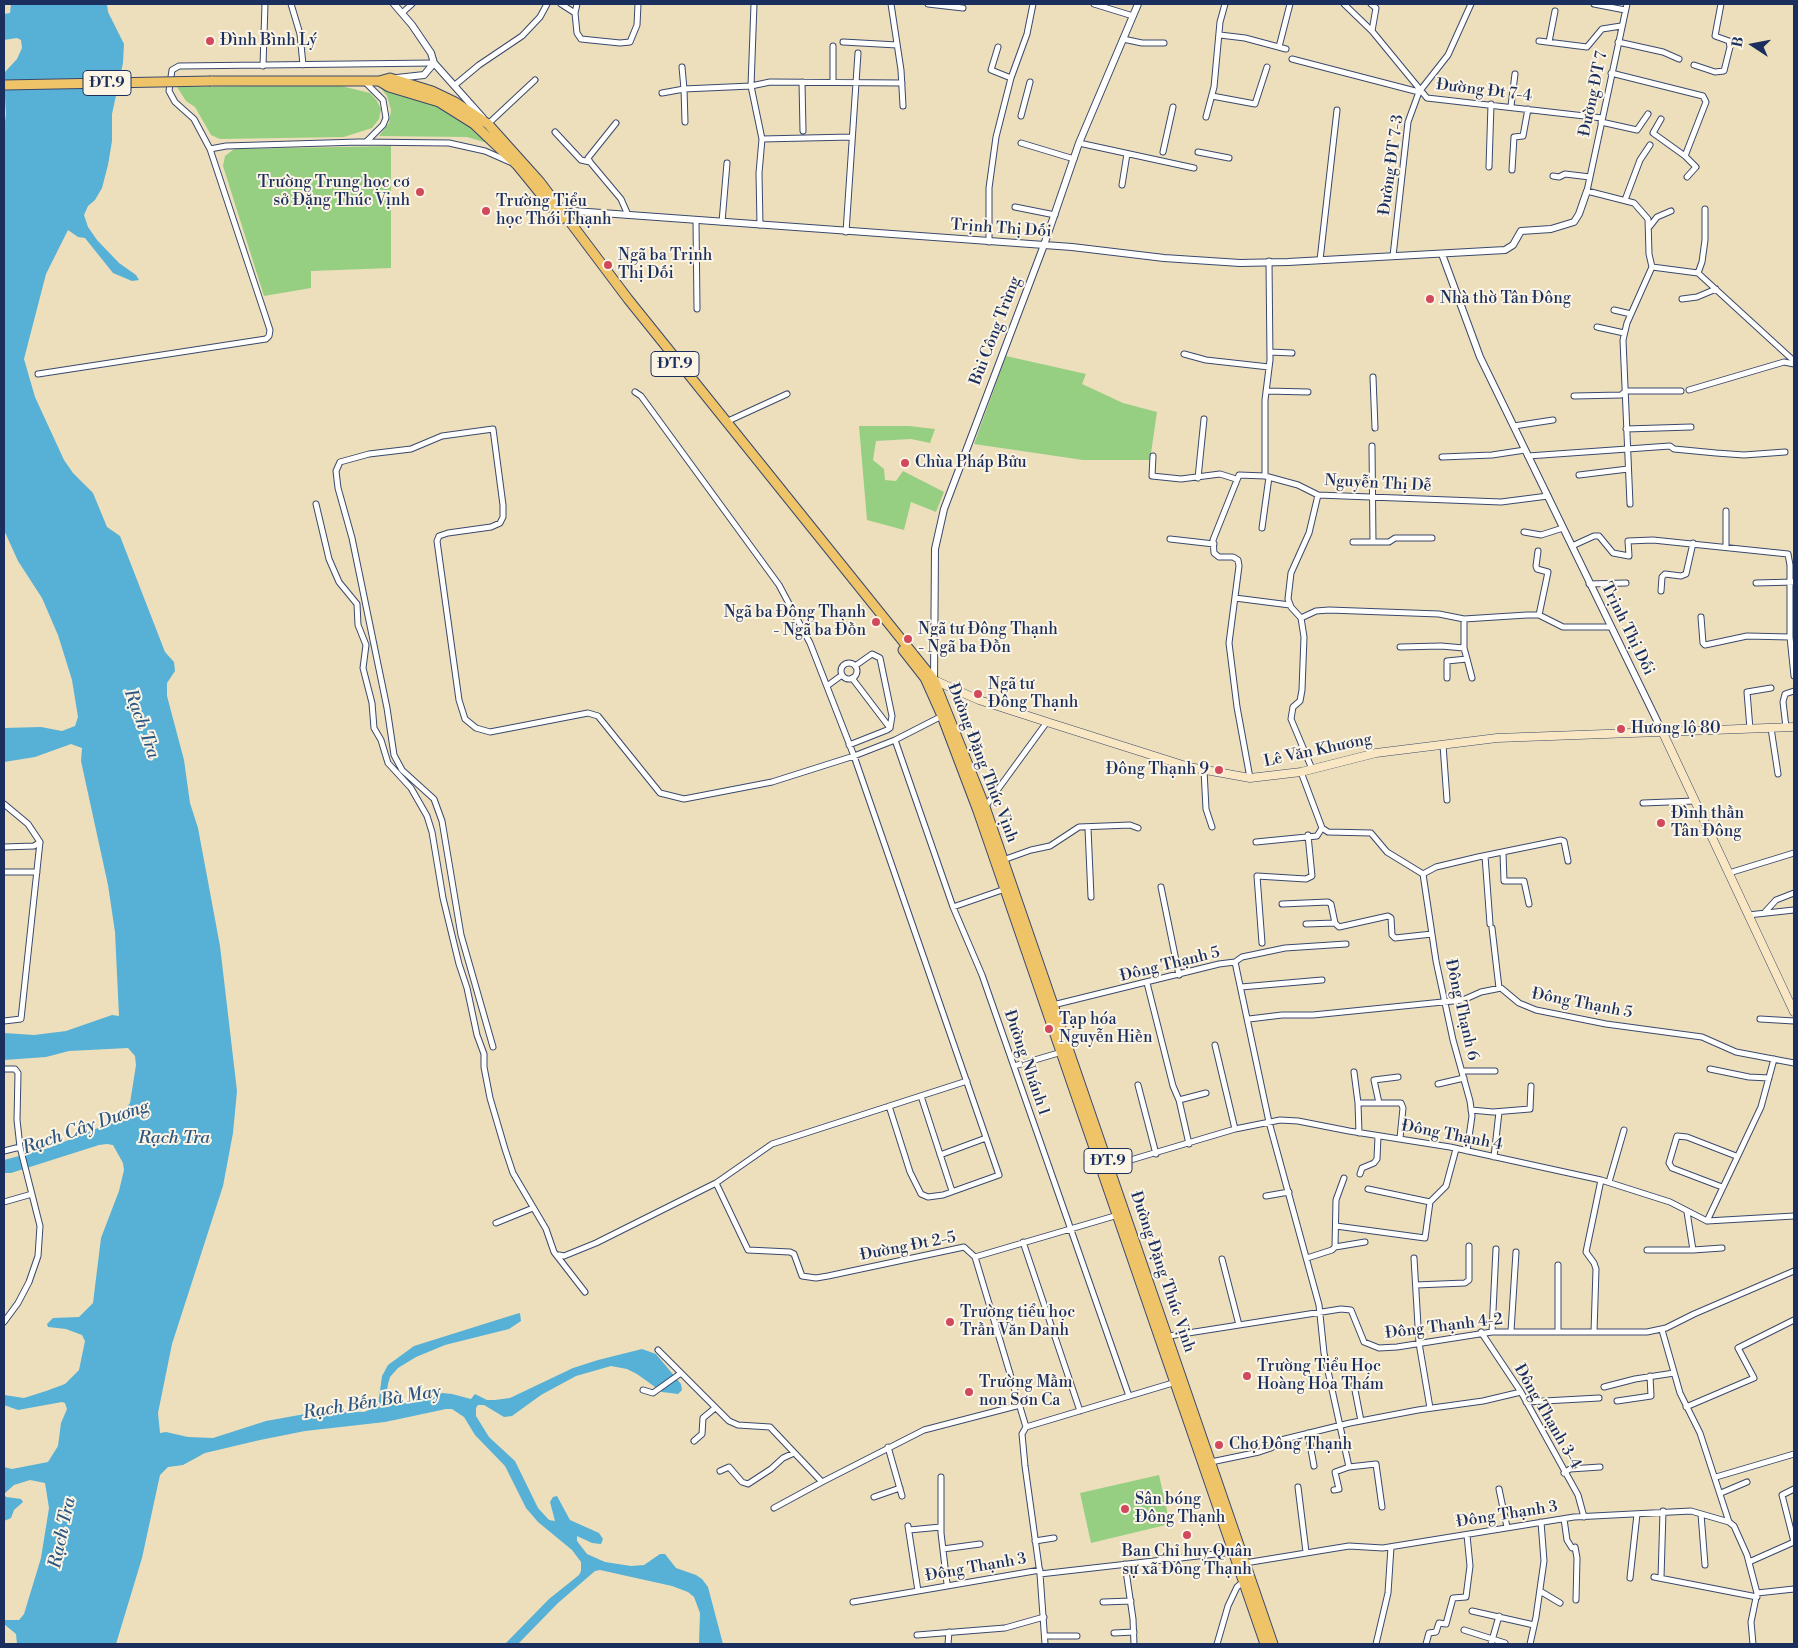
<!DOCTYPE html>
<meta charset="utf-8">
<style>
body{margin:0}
#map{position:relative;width:1798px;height:1648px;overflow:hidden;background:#eddfbc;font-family:"Libre Bodoni",serif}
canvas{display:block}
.frame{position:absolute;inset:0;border:5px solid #1b2f5e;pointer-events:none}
.north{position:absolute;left:1728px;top:20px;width:50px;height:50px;-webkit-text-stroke:4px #fcf5e5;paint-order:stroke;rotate:281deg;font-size:14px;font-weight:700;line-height:20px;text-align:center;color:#1b2f5e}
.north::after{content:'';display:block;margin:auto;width:18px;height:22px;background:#1b2f5e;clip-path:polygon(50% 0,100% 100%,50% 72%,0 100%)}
</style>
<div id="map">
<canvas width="1798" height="1648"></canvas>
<div class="frame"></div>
<div class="north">B</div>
</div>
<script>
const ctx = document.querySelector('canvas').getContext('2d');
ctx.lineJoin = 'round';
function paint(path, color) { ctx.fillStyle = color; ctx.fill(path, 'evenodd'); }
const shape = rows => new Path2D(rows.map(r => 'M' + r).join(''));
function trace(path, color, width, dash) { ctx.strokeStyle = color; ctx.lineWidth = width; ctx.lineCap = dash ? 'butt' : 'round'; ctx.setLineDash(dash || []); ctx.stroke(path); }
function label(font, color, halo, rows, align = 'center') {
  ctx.font = font + ' "Libre Bodoni",serif'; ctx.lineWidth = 4; ctx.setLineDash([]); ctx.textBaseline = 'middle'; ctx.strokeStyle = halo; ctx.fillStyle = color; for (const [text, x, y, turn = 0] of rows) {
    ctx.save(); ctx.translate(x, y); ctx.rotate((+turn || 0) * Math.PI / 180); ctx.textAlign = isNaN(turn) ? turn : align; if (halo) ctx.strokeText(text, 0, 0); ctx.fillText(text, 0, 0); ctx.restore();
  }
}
const green = shape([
 [337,85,370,93,377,101,381,109,379,119,372,128,344,137,220,139,211,135,195,107,186,101,177,87],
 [380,87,445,106,494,145,467,137,379,136,389,123,391,110,387,96],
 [391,146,391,268,311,271,311,288,264,296,223,166,225,156,234,149],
 [1006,356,1086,374,1082,384,1123,403,1157,412,1150,460,1083,460,974,444],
 [859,426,909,426,935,429,930,443,911,439,876,441,873,460,884,469,885,480,896,481,903,471,944,492,936,512,911,502,904,530,867,520],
 [1159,1475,1170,1524,1091,1543,1080,1493]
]);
const water = shape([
 [11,4,107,4,108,12,124,44,123,63,112,114,112,141,108,165,102,188,95,200,88,206,84,215,88,227,97,240,119,263,136,275,139,280,132,281,113,273,85,238,78,237,68,230,46,274,24,359,35,397,64,460,73,473,93,493,107,527,120,536,165,652,174,662,175,671,167,683,167,696,184,760,190,803,198,828,220,946,237,1091,233,1133,223,1186,172,1344,158,1413,160,1433,166,1432,188,1437,213,1438,266,1421,305,1414,326,1411,364,1412,378,1406,382,1376,388,1365,414,1346,516,1314,520,1313,521,1321,509,1329,445,1345,416,1357,398,1368,390,1377,388,1384,387,1390,391,1398,402,1404,442,1393,452,1394,471,1399,475,1394,487,1400,495,1400,510,1398,573,1368,598,1360,642,1349,656,1354,681,1384,682,1390,678,1394,662,1392,637,1374,627,1369,611,1366,576,1376,541,1395,512,1416,504,1417,484,1405,478,1405,476,1408,476,1416,489,1437,515,1461,538,1508,549,1520,555,1521,550,1502,553,1497,557,1496,570,1520,599,1533,603,1539,601,1544,592,1543,577,1536,577,1541,587,1554,605,1562,631,1566,644,1565,660,1554,665,1554,676,1568,696,1575,702,1579,708,1587,723,1644,699,1644,700,1613,694,1597,688,1592,672,1586,600,1570,595,1571,558,1603,518,1644,505,1644,549,1599,579,1575,581,1571,581,1562,572,1550,538,1522,526,1508,505,1466,475,1435,464,1417,452,1409,446,1409,385,1422,305,1431,260,1440,205,1453,183,1465,168,1467,160,1475,142,1558,116,1644,17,1644,16,1634,4,1624,4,1620,19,1620,24,1614,41,1558,49,1508,45,1483,30,1480,14,1485,4,1494,6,1497,21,1499,23,1502,14,1510,11,1518,4,1521,4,1467,12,1469,48,1462,58,1446,61,1423,67,1409,65,1403,62,1402,18,1410,4,1405,4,1395,24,1398,46,1391,65,1384,79,1370,85,1341,82,1335,66,1329,48,1327,47,1324,53,1318,79,1317,93,1303,101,1238,119,1191,124,1170,123,1163,113,1145,107,1144,99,1145,11,1173,4,1173,4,1160,49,1148,115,1121,130,1103,136,1065,135,1056,128,1048,69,1051,46,1057,4,1060,4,1033,34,1035,66,1031,112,1015,119,1016,115,932,108,885,81,761,82,748,71,744,35,757,4,762,4,728,41,727,62,731,75,726,78,717,72,680,58,635,42,598,18,561,4,530,4,130,6,114,4,83,5,72,17,59,22,48,21,40,17,38,4,40,4,14,10,13]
]);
const minor = shape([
 [291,4,300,34,303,65],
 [561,4,575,13,577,33,581,39,620,43,630,42,637,25,638,4],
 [754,4,751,86,762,139,759,173,760,225],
 [891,4,901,70,903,106],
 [928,4,963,8],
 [1094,4,1133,16],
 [1344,4,1372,31,1427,98,1602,118],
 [1371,4,1376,8,1372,31],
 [1594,4,1625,10],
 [1627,4,1587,191,1634,203,1648,219,1649,254,1652,267,1698,273,1794,361],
 [402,13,412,4],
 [575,13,577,4],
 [1220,35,1245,38,1286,49],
 [1123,39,1142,43,1164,43],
 [1539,41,1587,47,1602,29,1621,26],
 [843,42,897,45],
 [1549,42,1555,11],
 [1618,42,1663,52,1679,59],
 [833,46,833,81],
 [998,47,991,70,1011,78],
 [1279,47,1290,4],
 [1292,59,1419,92],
 [434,63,179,66,172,70,169,91,175,102,194,119,210,149,226,146,359,142,449,143,485,151,510,162],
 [1694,65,1715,72,1724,71,1730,47,1729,41,1715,36,1721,4],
 [263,66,265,4],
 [1611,73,1703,96,1706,102,1685,156,1696,167,1687,177],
 [364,81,383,100,386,118,383,125,366,142],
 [802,82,803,131],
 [455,85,479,65,522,36,540,17,547,4],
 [662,93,684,89,682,67],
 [1212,96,1255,104,1267,67],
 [1511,106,1515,74],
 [1021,116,1030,82],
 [1206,117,1214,87,1220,22,1225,4],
 [1661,119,1653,133,1685,156],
 [685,122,684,89,751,86,770,82,902,83],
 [1601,122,1637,130,1648,114],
 [616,123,588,158,590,162,621,199,628,215],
 [488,124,535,80],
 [555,132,581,160,590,162],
 [762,139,851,137],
 [1021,143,1074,159],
 [1079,143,1194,168],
 [1163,152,1173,107],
 [1198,152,1229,158],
 [1489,167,1491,104],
 [1512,170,1514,137,1523,136,1528,109],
 [1553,176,1559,177,1565,174,1590,177],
 [1122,185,1127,154],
 [1625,200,1640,160,1650,145],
 [1015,207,1055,215],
 [696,221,697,309],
 [722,222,727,163],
 [1650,226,1657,217,1671,211],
 [846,232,858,53],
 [989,242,989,188,996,137,1011,78,1027,34,1033,4],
 [1393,256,1408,122,1419,92,1448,55,1471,4],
 [1320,260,1337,110],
 [1698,273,1702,262,1705,240,1705,209],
 [1682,299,1697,297,1716,289],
 [1614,310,1631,314],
 [1597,327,1624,333],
 [1270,352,1292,353],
 [1184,354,1206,360,1269,367],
 [38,374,266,339,269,336,270,330,210,149],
 [1373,377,1375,428],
 [1689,390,1784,362,1794,364],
 [1266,391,1308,392],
 [635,392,641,396,779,585,810,643,854,756,999,1175,943,1195,928,1197,921,1194,910,1172,889,1106],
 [1574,396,1621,395,1626,391,1681,391],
 [726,422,787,394],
 [1514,426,1553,420],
 [1626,429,1691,427],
 [1372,446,1373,542,1389,542,1395,538,1432,538],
 [1153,456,1152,476,1181,479,1220,474,1236,479],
 [1528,456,1670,446,1674,449,1716,453,1744,455,1785,452],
 [1442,457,1492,455,1525,450],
 [1579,475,1628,469],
 [1265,476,1265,400,1270,360,1269,261],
 [1198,478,1204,419],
 [316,504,329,559,339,582,357,604,358,625,366,645,363,668,372,703,374,728,381,740,388,763,411,788,427,816,432,832,443,898,459,964,467,988,477,1035,484,1054,484,1067,490,1098,505,1149,513,1173,546,1229,554,1252,585,1292],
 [1630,504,1623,340,1627,323,1652,267],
 [1262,528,1269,477],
 [1524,532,1541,535,1563,528],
 [1170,539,1214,544],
 [1353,542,1373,542],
 [1572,546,1594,536,1599,536,1613,553,1629,556,1628,541,1653,540,1788,554,1790,565,1790,637,1794,676],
 [1726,546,1726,511],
 [1538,551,1536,566,1537,569,1548,572,1539,615],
 [1756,583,1794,582],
 [1589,584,1626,583],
 [1661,591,1662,577,1665,574,1681,576,1686,574,1693,543],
 [1235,598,1290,605],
 [1701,617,1703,643,1705,645,1747,636,1790,637],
 [1301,618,1316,611,1329,610,1439,614,1464,619,1527,615,1539,615,1563,627,1610,627],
 [1400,647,1441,646,1464,648],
 [1467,659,1472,678],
 '841 671a8 8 0 1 1 16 0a8 8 0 1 1-16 0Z',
 [852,678,890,728],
 [1447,678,1447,661,1467,659,1464,648,1464,619],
 [827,686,842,675],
 [1786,727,1783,702,1785,694,1794,691],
 [1771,728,1778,774],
 [1750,729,1747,692,1771,688],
 [895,740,953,907,982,975,1129,1396],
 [849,745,887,730,890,728,892,716,880,658,872,654,855,666],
 [1443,745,1447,800],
 [1312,769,1291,719,1293,707,1300,701,1302,690,1304,637,1301,618,1291,607,1288,599,1291,573,1309,533,1318,495],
 [1204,770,1206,809,1212,827],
 [1301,772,1322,828,1328,832,1371,833,1387,852,1423,874,1436,867,1478,857,1561,840,1564,841,1568,861],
 [1250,778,1237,707,1229,643,1239,566,1238,560,1233,557,1219,557,1214,553,1213,540,1239,475,1265,476,1298,485,1318,495,1501,502,1548,496],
 [1643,803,1695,801],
 [4,804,28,824,40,842,21,1019,4,1021],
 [985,807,1047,722],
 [1088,828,1091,897],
 [1256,842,1317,836,1322,828],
 [4,847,34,846,40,842],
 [1503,853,1504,881,1524,881,1529,904],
 [1485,856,1490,924],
 [1003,860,1031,850,1050,846,1079,827,1130,825,1138,828],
 [4,872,37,872],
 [1729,873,1794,853],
 [1423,874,1436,961,1453,1040,1470,1101,1472,1116,1467,1151],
 [1161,887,1179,975],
 [1282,904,1328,902,1331,904,1335,923,1339,927,1388,916,1391,918,1392,935,1395,938,1432,934],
 [953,907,1005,889],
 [1765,912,1776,900,1794,893],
 [1748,915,1794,910],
 [1306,924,1335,923],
 [1492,928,1499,988],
 [1262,943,1257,876,1306,879,1312,876,1308,835],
 [1235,962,1242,957,1285,948,1346,944],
 [1147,983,1173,1086,1179,1100,1206,1093],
 [1241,987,1322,980],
 [1053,1005,1219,964,1235,962,1269,1122,1319,1305,1324,1353,1349,1467,1376,1464,1382,1507],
 [1249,1019,1282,1015,1313,1015,1463,1000,1481,992,1501,988,1519,1003,1536,1010,1606,1024,1702,1037,1736,1052,1794,1063],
 [1760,1019,1794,1021],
 [1215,1045,1235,1129],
 [493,1047,461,935,442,821,434,799,402,770,394,755,387,708,352,538,338,488,336,471,340,462,369,454,411,449,442,436,493,429,503,505,503,517,500,523,491,527,448,533,439,536,437,541,459,700,465,719,476,728,490,732,588,713,598,716,660,793,684,799,772,782,854,756,895,740,942,716],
 [1014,1066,1062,1052],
 [4,1069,15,1069,18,1073,17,1120,20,1147,40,1226,38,1256,29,1282,18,1303,4,1322],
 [1710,1069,1749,1077,1769,1078],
 [1462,1071,1495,1071],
 [1354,1072,1358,1103,1359,1133],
 [1438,1084,1464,1078],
 [1138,1085,1156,1154],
 [921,1096,952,1191],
 [1179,1100,1189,1144],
 [1358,1103,1401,1103,1403,1108,1400,1138],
 [1379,1103,1374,1080,1398,1077],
 [1471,1110,1493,1112,1530,1109,1531,1086],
 [4,1151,20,1147],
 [940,1155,986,1138],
 [1494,1157,1499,1112],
 [1107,1167,1235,1129,1280,1120,1298,1121,1349,1131,1450,1147,1601,1180,1670,1202,1707,1221,1794,1216],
 [1360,1174,1362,1168,1374,1163,1377,1159,1378,1136],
 [1609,1182,1624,1130],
 [716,1183,748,1250,790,1252,794,1254,802,1276,816,1278,828,1276,964,1247,975,1257,1026,1427,1022,1434,1025,1466,1040,1574,1045,1644],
 [1722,1187,1672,1168,1669,1163,1677,1136,1687,1137,1736,1156],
 [1368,1189,1430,1202,1446,1186,1456,1149],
 [1266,1196,1289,1192],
 [4,1202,32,1194],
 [1687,1212,1693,1250],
 [1707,1221,1761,1107,1774,1059],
 [496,1223,533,1208],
 [1336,1226,1425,1238,1430,1202],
 [1023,1242,1080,1411],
 [1335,1247,1365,1242],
 [1647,1250,1693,1250,1722,1248],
 [559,1255,564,1256,596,1243,716,1183,772,1144,967,1081],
 [975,1257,1118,1215],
 [1307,1258,1332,1250,1335,1247,1336,1200,1344,1178],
 [1414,1258,1419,1343,1430,1408],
 [1222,1259,1239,1325],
 [1558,1265,1558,1332],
 [1416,1285,1465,1283,1469,1280,1469,1246],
 [1662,1330,1680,1393,1700,1433,1729,1522],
 [1511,1331,1516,1252],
 [1481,1332,1521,1392,1578,1495,1584,1517],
 [1492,1332,1496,1249],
 [1594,1332,1596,1269,1594,1263,1586,1252,1601,1180],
 [1169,1336,1341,1309,1351,1310,1364,1342,1379,1348,1397,1347,1492,1332,1647,1332,1666,1328,1694,1314,1794,1271],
 [658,1350,729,1421,738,1425,770,1427,822,1482,924,1430,1020,1405],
 [1354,1385,1361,1421],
 [1604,1387,1635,1379,1674,1373],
 [643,1390,653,1393,681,1373],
 [1617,1401,1651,1396,1650,1376],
 [1526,1402,1599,1398],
 [1686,1407,1754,1378,1738,1348,1794,1320],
 [1026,1427,1176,1382],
 [1308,1433,1314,1466],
 [694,1441,702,1434,703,1418,715,1408],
 [888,1447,902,1496],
 [1211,1462,1259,1452,1271,1448,1281,1440,1350,1423,1418,1410,1483,1401,1521,1392],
 [720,1471,729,1467,742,1482,748,1484,771,1469,783,1458,794,1453],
 [1564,1473,1570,1469,1600,1467],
 [941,1477,941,1533,947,1584],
 [1716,1477,1794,1454],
 [1298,1487,1306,1552],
 [1499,1489,1507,1527],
 [1334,1490,1339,1489,1335,1472,1349,1467],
 [1721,1493,1747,1482],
 [874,1497,900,1488],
 [774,1508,822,1482],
 [1701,1514,1705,1565],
 [1564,1519,1567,1540,1572,1548,1575,1547,1577,1558,1576,1600],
 [908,1526,918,1591,1040,1570],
 [909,1530,941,1527],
 [1035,1541,1054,1538],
 [943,1549,980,1544],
 [1749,1562,1794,1542,1782,1495,1794,1489],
 [1245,1563,1349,1546,1383,1548,1574,1517,1691,1511,1729,1522,1734,1526,1747,1555,1757,1593,1751,1622,1753,1644],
 [1125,1564,1133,1619,1134,1644],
 [1040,1574,1233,1552],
 [1654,1577,1757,1597],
 [1630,1578,1637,1514],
 [1661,1578,1663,1511],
 [1540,1591,1560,1603],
 [1757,1593,1794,1589],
 [853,1602,918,1591],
 [1103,1602,1131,1601],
 [1472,1611,1534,1625],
 [1464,1630,1505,1643],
 [1114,1633,1134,1632],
 [917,1635,1005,1628,1044,1617],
 [1045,1636,1077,1636],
 [948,1644,949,1632],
 [1217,1644,1228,1606,1237,1587,1243,1582],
 [1376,1644,1388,1593,1391,1547],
 [1426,1644,1429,1633,1436,1632,1439,1623,1446,1624,1453,1598,1466,1597,1470,1566,1467,1535],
 [1491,1644,1499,1616],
 [1530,1644,1536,1617,1544,1561,1541,1522]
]);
const tertiary = shape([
 [394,4,412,25,431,53,434,63,483,118],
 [397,78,424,75,434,63],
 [562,215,574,211,1072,247,1164,258,1240,263,1288,262,1505,250,1513,245,1521,231,1551,229,1574,222,1579,214,1587,191],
 [1442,254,1480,357,1663,733],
 [934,680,935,549,944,509,1044,245,1079,143,1138,4]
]);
const secondary = shape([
 [931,681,934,680,979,700,1047,722,1189,767,1250,778,1301,772,1376,753,1497,738,1794,727],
 [1663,733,1794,1012]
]);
const primary = shape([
 [211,81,379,81,390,78,432,91,455,102,488,124,540,182,628,299,934,680,985,807,1273,1644],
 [379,81,389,87,439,102,474,124,517,165,561,219],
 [903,650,925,678,942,716,978,811,1265,1644]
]);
const primaryBridge = shape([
 [4,85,211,81]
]);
const markers = [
 [210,41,5,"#d1495b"],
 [420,192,5,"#d1495b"],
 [486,211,5,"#d1495b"],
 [608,265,5,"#d1495b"],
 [1430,299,5,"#d1495b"],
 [905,463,5,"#d1495b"],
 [876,622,5,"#d1495b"],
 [908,639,5,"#d1495b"],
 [978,694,5,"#d1495b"],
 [1621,729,5,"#d1495b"],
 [1219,770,5,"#d1495b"],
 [1661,823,5,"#d1495b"],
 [1049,1029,5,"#d1495b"],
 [950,1322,5,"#d1495b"],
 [1247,1376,5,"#d1495b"],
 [969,1392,5,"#d1495b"],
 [1219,1445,5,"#d1495b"],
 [1125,1509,5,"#d1495b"],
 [1187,1535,5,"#d1495b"]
];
const shields = [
 [107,83,48],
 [675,364,48],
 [1108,1161,48]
];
const shieldNames = [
 ["ĐT.9",107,83],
 ["ĐT.9",675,364],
 ["ĐT.9",1108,1161]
];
const poiNames = [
 ["Đình Bình Lý",220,41],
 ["Trường Trung học cơ",410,183,"right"],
 ["sở Đặng Thúc Vịnh",410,201,"right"],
 ["Trường Tiểu",496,202],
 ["học Thới Thạnh",496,220],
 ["Ngã ba Trịnh",618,256],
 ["Thị Dối",618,274],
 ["Nhà thờ Tân Đông",1440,299],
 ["Chùa Pháp Bửu",915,463],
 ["Ngã ba Đông Thạnh",866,613,"right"],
 ["- Ngã ba Đồn",866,631,"right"],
 ["Ngã tư Đông Thạnh",918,630],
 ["- Ngã ba Đồn",918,648],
 ["Ngã tư",988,685],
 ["Đông Thạnh",988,703],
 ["Hương lộ 80",1631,729],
 ["Đông Thạnh 9",1209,770,"right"],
 ["Đình thần",1671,814],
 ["Tân Đông",1671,832],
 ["Tạp hóa",1059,1020],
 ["Nguyễn Hiền",1059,1038],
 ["Trường tiểu học",960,1313],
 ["Trần Văn Danh",960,1331],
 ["Trường Tiểu Học",1257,1367],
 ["Hoàng Hoa Thám",1257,1385],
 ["Trường Mầm",979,1383],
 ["non Sơn Ca",979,1401],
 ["Chợ Đông Thạnh",1229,1445],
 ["Sân bóng",1135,1500],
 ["Đông Thạnh",1135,1518],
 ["Ban Chỉ huy Quân",1187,1552,"center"],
 ["sự xã Đông Thạnh",1187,1570,"center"]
];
const streetNames = [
 ["Đường Đt 7-4",1484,91,7],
 ["Đường ĐT 7",1594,94,-78],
 ["Đường ĐT 7-3",1392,165,-82],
 ["Trịnh Thị Dối",1001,229,4],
 ["Bùi Công Trừng",996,331,-69],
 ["Nguyễn Thị Dễ",1378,484,3],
 ["Trịnh Thị Dối",1627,629,64],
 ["Lê Văn Khương",1318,751,-12],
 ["Đường Đặng Thúc Vịnh",982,763,69],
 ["Đông Thạnh 5",1170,965,-14],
 ["Đông Thạnh 5",1582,1004,11],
 ["Đông Thạnh 6",1461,1010,77],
 ["Đường Nhánh 1",1026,1063,71],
 ["Đông Thạnh 4",1452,1136,11],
 ["Đường Đt 2-5",908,1247,-11],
 ["Đường Đặng Thúc Vịnh",1162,1272,71],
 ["Đông Thạnh 4-2",1444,1327,-7],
 ["Đông Thạnh 3-4",1547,1417,60],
 ["Đông Thạnh 3",1507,1515,-9],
 ["Đông Thạnh 3",976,1568,-10]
];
const waterNames = [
 ["Rạch Tra",141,724,70],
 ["Rạch Cây Dương",86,1128,-19],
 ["Rạch Tra",174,1139],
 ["Rạch Bến Bà May",372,1403,-9],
 ["Rạch Tra",63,1533,-78]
];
paint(green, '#97cf82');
paint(water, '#57b0d5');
trace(minor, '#3a496c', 7);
trace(tertiary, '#3a496c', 8);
trace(secondary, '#3a496c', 9);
trace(primary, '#3a496c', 11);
trace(minor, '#fff', 5);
trace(tertiary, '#fff', 6);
trace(secondary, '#f9e7c3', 8);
trace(primary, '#efc469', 9);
trace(primaryBridge, '#3a496c', 11, []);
trace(primaryBridge, '#efc469', 9);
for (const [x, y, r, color] of markers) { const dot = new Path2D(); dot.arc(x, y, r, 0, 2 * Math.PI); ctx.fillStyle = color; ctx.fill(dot); trace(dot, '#fcf5e5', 2); }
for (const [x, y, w] of shields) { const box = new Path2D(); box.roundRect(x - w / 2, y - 12.5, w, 25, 4); ctx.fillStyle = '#fcf5e5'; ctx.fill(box); trace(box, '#1b2f5e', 1); }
label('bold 15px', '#1b2f5e', null, shieldNames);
label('16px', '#1b2f5e', '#fcf5e5', poiNames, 'left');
label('16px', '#1b2f5e', '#fcf5e5', streetNames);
label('italic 18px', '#2d5682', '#fcf5e5', waterNames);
</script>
